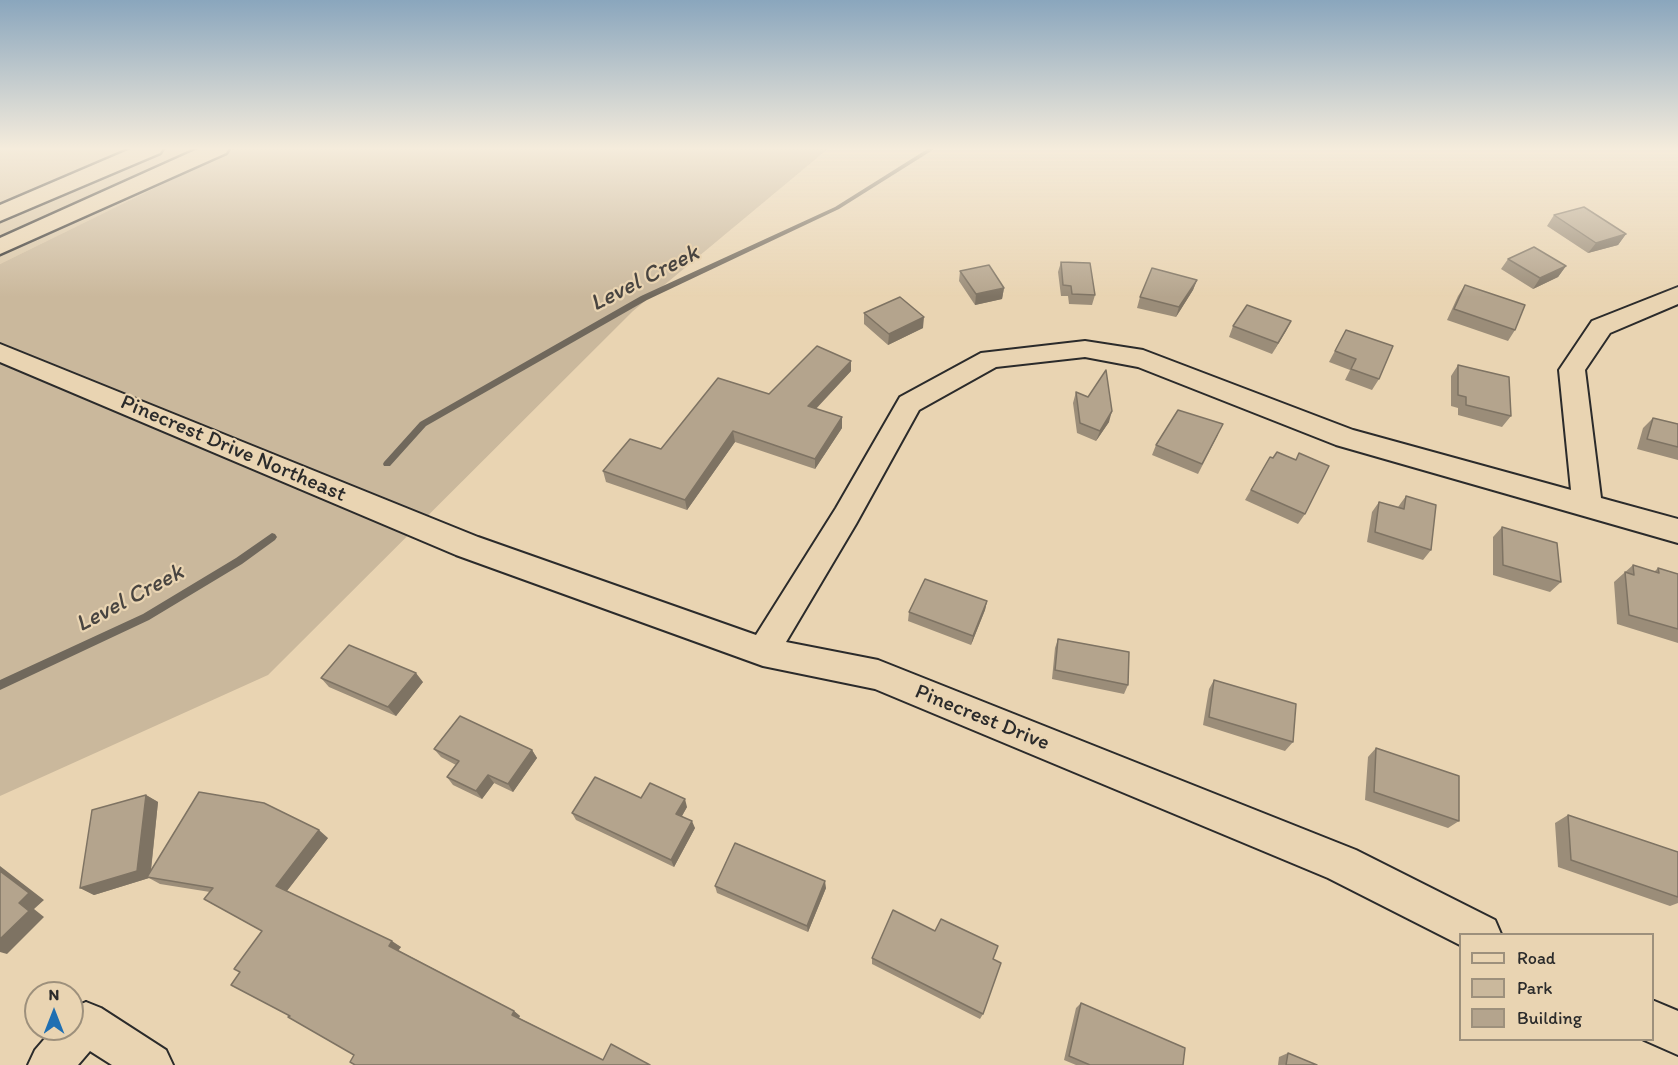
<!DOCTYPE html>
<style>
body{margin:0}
#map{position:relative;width:1678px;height:1065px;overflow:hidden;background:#e9d4b2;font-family:Itim,sans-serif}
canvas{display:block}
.legend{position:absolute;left:1459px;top:933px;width:195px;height:108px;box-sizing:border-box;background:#e9d4b2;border:2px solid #9d907c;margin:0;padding:8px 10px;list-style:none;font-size:18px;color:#2b2b2b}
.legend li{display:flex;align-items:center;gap:12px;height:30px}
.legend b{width:30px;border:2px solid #9d907c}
.north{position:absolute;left:24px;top:981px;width:60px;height:60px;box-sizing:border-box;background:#e9d4b2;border:2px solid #9d907c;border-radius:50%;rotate:0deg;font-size:16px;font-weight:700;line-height:24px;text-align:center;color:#2b2b2b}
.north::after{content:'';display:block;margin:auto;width:21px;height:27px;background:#1f6fb2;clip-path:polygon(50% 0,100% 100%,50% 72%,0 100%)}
</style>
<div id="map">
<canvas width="1678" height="1065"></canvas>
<ul class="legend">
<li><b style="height:8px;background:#e9d4b2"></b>Road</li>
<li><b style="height:16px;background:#cab89c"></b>Park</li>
<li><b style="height:16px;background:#b4a48d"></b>Building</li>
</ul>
<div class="north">N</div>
</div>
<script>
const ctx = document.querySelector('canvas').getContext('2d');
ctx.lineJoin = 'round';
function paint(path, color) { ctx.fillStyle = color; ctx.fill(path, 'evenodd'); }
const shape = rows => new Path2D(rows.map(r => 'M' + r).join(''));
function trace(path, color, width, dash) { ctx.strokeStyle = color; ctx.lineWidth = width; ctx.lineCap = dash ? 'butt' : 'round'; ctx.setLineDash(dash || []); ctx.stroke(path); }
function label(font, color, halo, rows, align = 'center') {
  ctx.font = font + ' Itim,sans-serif'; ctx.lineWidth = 4.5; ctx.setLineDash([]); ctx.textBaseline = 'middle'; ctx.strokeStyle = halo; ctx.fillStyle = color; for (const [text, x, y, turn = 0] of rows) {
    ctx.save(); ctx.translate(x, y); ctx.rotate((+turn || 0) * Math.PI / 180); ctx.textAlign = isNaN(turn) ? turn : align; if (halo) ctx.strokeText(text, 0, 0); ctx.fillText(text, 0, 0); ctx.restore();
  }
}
const built = shape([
 [0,148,236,148,0,264]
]);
const green = shape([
 [236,148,829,148,633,311,268,675,0,796,0,264]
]);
const stream = shape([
 [929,148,936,148,839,209,647,300,426,426,390,466,384,466,383,464,384,462,420,422,641,296,835,207,929,148],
 [272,533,275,534,277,537,275,540,242,564,149,620,0,690,0,680,143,614,236,558,272,533]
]);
const street = shape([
 [1678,287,1678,304,1610,333,1585,370,1601,498,1678,519,1678,543,1336,445,1138,367,1085,357,996,367,919,410,856,524,786,642,878,660,1356,850,1495,920,1501,934,1460,934,1460,945,1328,878,875,689,763,666,456,555,0,362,0,344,478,537,756,635,836,508,900,397,981,353,1085,341,1143,350,1353,430,1571,490,1559,370,1592,321,1678,287],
 [1652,1000,1678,1011,1678,1055,1644,1040,1652,1040,1652,1000],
 [86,1002,101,1008,166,1050,173,1065,112,1065,90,1051,78,1065,28,1065,35,1050,53,1029,72,1029,72,1008,86,1002]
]);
const highway = shape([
 [133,148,163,148,160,153,0,221,0,205,133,148],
 [200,148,229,148,226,153,0,254,0,238,200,148]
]);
const wall = shape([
 [1554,215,1626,234,1618,245,1588,253,1547,226],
 [1508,259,1566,266,1558,277,1533,289,1501,269],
 [1061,262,1095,295,1092,305,1069,304,1068,296,1061,296,1058,272],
 [960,271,1004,288,1002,299,975,305,959,281],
 [1197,280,1193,290,1176,317,1137,308,1140,297],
 [1465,285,1515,330,1508,341,1447,320,1458,296],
 [864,313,923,328,888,345,864,324],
 [1291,321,1272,354,1229,337,1233,326],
 [1346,330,1379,379,1372,390,1345,380,1350,370,1329,362],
 [1458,365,1511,416,1502,427,1458,415,1458,408,1451,406,1451,376],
 [851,371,816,409,842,417,842,428,815,469,735,442,687,510,606,482,603,471,661,449,769,394],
 [1076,392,1109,422,1096,441,1077,433,1073,403],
 [1653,418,1678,424,1678,460,1637,449,1643,428],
 [1218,435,1198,474,1152,455,1156,445],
 [1270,457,1305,514,1298,524,1245,500],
 [1406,496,1431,550,1423,560,1367,542,1372,512,1379,502,1398,507],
 [1502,527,1561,582,1550,592,1493,575,1493,537],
 [1633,565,1654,572,1658,568,1678,574,1678,643,1617,624,1614,582],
 [987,601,985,610,971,645,908,621,909,612],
 [1058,639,1128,685,1124,694,1052,679,1055,648],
 [321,678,423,682,396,716,329,687],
 [1214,680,1293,742,1285,751,1203,725,1209,689],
 [1376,748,1459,821,1448,828,1365,800,1368,757],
 [434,749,532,750,537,758,513,792,494,783,482,799,453,785,447,777,456,765,441,757],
 [146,795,158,802,151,871,328,838,287,891,401,947,398,950,514,1011,520,1016,519,1018,603,1060,650,1065,354,1055,290,1016,240,972,262,931,210,892,160,884,149,878,94,895,80,888],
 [641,798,687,807,682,816,695,828,674,867,576,820,572,813],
 [1568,815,1678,852,1678,903,1670,906,1558,867,1555,823],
 [715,886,826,888,808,932,717,893],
 [935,931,993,959,983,1014,980,1019,872,964,872,958],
 [1081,1003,1183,1065,1076,1065,1064,1060,1076,1008],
 [1288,1053,1317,1065,1278,1065,1279,1057]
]);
const shadedWall = shape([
 [1626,234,1618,245,1588,253,1596,243],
 [1566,266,1558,277,1533,289,1540,278],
 [1197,280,1193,290,1176,317,1179,307],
 [1004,288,1002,299,975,305,976,294],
 [924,317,923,328,888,345,889,334],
 [1291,321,1286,331,1272,354,1278,343],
 [851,361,851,371,808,417,808,406],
 [1112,411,1109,422,1096,441,1100,431],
 [842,417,842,428,815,469,815,459],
 [733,431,735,442,687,510,685,500],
 [987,601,985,610,971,645,973,636],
 [416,673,423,682,396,716,388,707],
 [532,750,537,758,513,792,508,784],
 [488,775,494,783,482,799,476,791],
 [146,795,158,802,150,878,147,877,149,878,94,895,80,888],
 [685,799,687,807,679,821,676,814],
 [692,821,695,828,674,867,671,860],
 [319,830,328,838,286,892,276,886],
 [0,866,44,900,34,909,44,917,7,954,0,952,0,939,19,903,0,871],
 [825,881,826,888,808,932,807,926],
 [392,941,401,947,398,951,389,946],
 [514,1011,520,1016,518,1019,512,1015]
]);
const building = shape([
 [1584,207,1626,234,1596,243,1554,215,1584,207],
 [1534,247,1566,266,1540,278,1508,259,1534,247],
 [1061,262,1090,263,1095,295,1072,294,1071,286,1063,285,1061,262],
 [989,265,1004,288,976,294,960,271,989,265],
 [1152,268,1197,280,1179,307,1140,297,1152,268],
 [1465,285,1525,305,1515,330,1454,309,1465,285],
 [900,297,924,317,889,334,864,313,900,297],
 [1247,305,1291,321,1278,343,1233,326,1247,305],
 [1346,330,1393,346,1379,379,1351,369,1356,359,1335,351,1346,330],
 [817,346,851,361,808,406,842,417,815,459,733,431,685,500,603,471,630,439,661,449,718,378,769,394,817,346],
 [1458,365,1509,377,1511,416,1466,405,1466,397,1458,395,1458,365],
 [1106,370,1112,411,1100,431,1080,423,1076,392,1088,397,1106,370],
 [1178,410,1223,424,1202,464,1156,445,1178,410],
 [1653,418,1678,424,1678,447,1647,439,1653,418],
 [1277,452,1296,460,1299,453,1329,466,1305,514,1251,490,1270,457,1273,458,1277,452],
 [1406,496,1436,505,1431,550,1375,532,1379,502,1404,509,1406,496],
 [1502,527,1557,543,1561,582,1503,565,1502,527],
 [1633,565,1659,573,1658,568,1678,574,1678,629,1629,615,1625,572,1634,575,1633,565],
 [925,579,987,601,973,636,909,612,925,579],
 [1058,639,1129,652,1128,685,1055,670,1058,639],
 [349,645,416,673,388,707,321,678,349,645],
 [1214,680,1296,704,1293,742,1209,717,1214,680],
 [460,716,532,750,508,784,488,775,476,791,447,777,459,761,434,749,460,716],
 [1376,748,1459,776,1459,821,1374,792,1376,748],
 [595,777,641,798,650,783,685,799,676,814,692,821,671,860,572,813,595,777],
 [199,792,264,803,319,830,276,886,392,941,389,946,514,1011,512,1015,603,1060,611,1044,650,1065,355,1065,350,1062,354,1055,288,1017,290,1016,231,985,240,972,234,969,262,931,204,899,213,888,147,877,199,792],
 [146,795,137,871,80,888,92,810,146,795],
 [1568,815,1678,852,1678,897,1571,860,1568,815],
 [735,843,825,881,807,926,715,886,735,843],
 [0,871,29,893,19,903,29,911,0,939,0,871],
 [893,910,935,931,941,919,998,946,993,959,1001,963,983,1014,872,958,893,910],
 [1081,1003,1185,1048,1183,1065,1090,1065,1069,1056,1081,1003],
 [1288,1053,1317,1065,1286,1065,1288,1053]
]);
const streetNames = [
 ["Pinecrest Drive Northeast",233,449,23],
 ["Pinecrest Drive",982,718,22]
];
const waterNames = [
 ["Level Creek",645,279,-27],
 ["Level Creek",130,599,-28]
];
paint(built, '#d9c6a7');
paint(green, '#cab89c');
paint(stream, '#70685c');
trace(street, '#2b2b2b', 4);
trace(highway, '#2b2b2b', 5);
paint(street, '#e9d4b2');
paint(highway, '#e9d4b2');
paint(wall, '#9b8d79');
paint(shadedWall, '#7e7363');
paint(building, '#b4a48d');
trace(building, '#7e7363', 1.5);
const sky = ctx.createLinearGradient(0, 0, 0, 297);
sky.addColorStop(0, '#8aa6bd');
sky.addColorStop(0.5, '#f5ecdc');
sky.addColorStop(1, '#f5ecdc00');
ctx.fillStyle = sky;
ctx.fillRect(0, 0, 1678, 297);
label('22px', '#2b2b2b', '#e9d4b2', streetNames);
label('italic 24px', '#484440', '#e9d4b2', waterNames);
</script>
